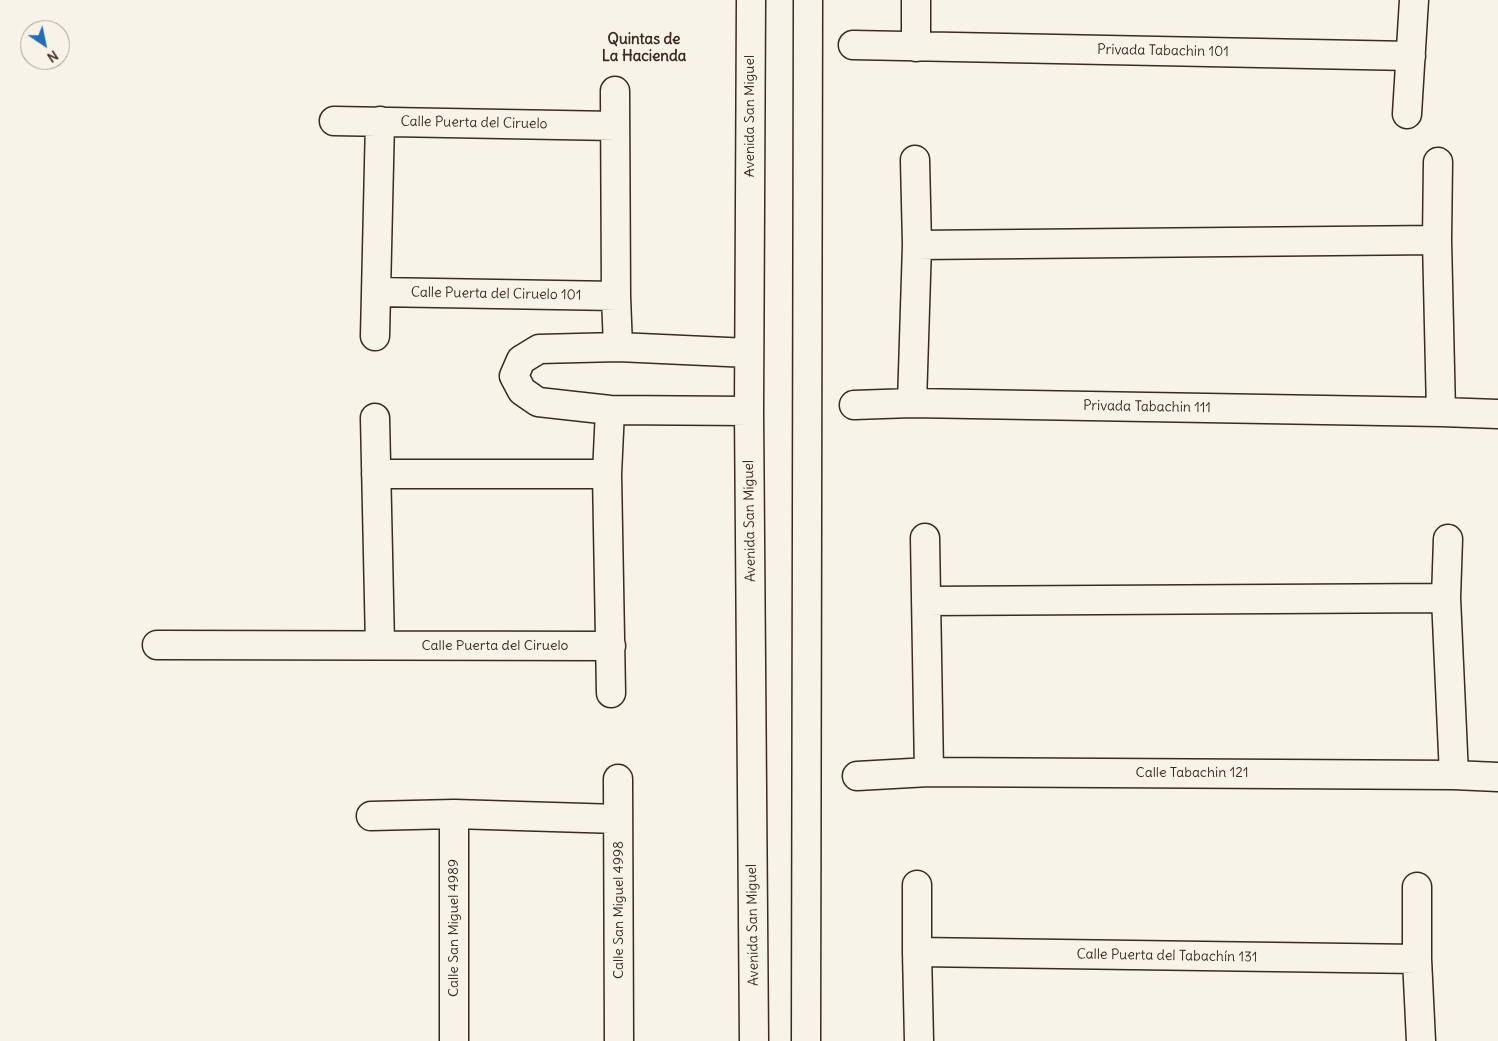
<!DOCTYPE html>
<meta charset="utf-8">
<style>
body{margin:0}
#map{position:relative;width:1498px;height:1041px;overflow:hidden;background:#f7f3e8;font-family:Delius,sans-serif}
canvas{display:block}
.north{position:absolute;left:20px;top:20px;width:50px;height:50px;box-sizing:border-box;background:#f7f3e8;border:1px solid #aca397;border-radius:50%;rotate:146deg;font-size:14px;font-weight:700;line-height:20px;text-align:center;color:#3b2a1e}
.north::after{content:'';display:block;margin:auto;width:18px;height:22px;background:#1f6fb2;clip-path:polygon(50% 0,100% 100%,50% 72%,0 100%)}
</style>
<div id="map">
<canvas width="1498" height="1041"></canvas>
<div class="north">N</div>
</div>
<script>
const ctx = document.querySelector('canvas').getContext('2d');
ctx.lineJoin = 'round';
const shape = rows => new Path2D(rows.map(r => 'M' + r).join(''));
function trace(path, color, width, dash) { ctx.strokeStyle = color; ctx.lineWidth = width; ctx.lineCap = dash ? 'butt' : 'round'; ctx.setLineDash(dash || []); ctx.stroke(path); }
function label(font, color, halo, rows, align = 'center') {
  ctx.font = font + ' Delius,sans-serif'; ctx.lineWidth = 5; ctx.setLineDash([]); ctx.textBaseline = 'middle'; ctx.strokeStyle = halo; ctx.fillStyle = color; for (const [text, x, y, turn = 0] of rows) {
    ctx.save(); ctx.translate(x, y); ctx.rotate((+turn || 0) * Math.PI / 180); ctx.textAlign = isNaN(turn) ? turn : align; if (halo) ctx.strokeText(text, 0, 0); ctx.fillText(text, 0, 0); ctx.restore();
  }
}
const minor = shape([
 [751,0,749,411,754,1041],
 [853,45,1411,56],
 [916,47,916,0],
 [615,91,616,296,618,347],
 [1407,114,1414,0],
 [334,121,615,126],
 [1438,162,1437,240,1441,412],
 [917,245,1437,240],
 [376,292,616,296],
 [375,336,380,121],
 [749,353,618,347,539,349,521,360,514,376,522,391,538,402,610,410,749,411],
 [912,403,917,245,915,160],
 [854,405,912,403,1441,412,1498,414],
 [610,410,607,474,611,693],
 [375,418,380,645],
 [376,474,607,474],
 [925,538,929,772],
 [1448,539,1446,598,1454,775],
 [926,601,1446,598],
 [157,645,611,646],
 [857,776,929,772,1454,775,1498,777],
 [618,779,619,1041],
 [454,814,454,1041],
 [371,816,454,814,618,819],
 [917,885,917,952,919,1041],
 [1417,887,1417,959,1421,1041],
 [917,952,1417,959],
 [806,1041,808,0]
]);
const streetNames = [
 ["Privada Tabachin 101",1163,51,1],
 ["Avenida San Miguel",750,116,-90],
 ["Calle Puerta del Ciruelo",474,123,1],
 ["Calle Puerta del Ciruelo 101",496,294,1],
 ["Privada Tabachin 111",1147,407,1],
 ["Avenida San Miguel",750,521,-91],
 ["Calle Puerta del Ciruelo",495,646],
 ["Calle Tabachin 121",1192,773],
 ["Calle San Miguel 4998",619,910,-90],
 ["Avenida San Miguel",753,925,-91],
 ["Calle San Miguel 4989",454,928,-90],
 ["Calle Puerta del Tabachín 131",1167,956,1]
];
const neighbourhoodNames = [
 ["Quintas de",644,40],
 ["La Hacienda",644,57]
];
trace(minor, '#3b2a1e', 31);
trace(minor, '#f7f3e8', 28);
label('14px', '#3b2a1e', '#f7f3e8', streetNames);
label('bold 15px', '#3b2a1e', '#f7f3e8', neighbourhoodNames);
</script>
